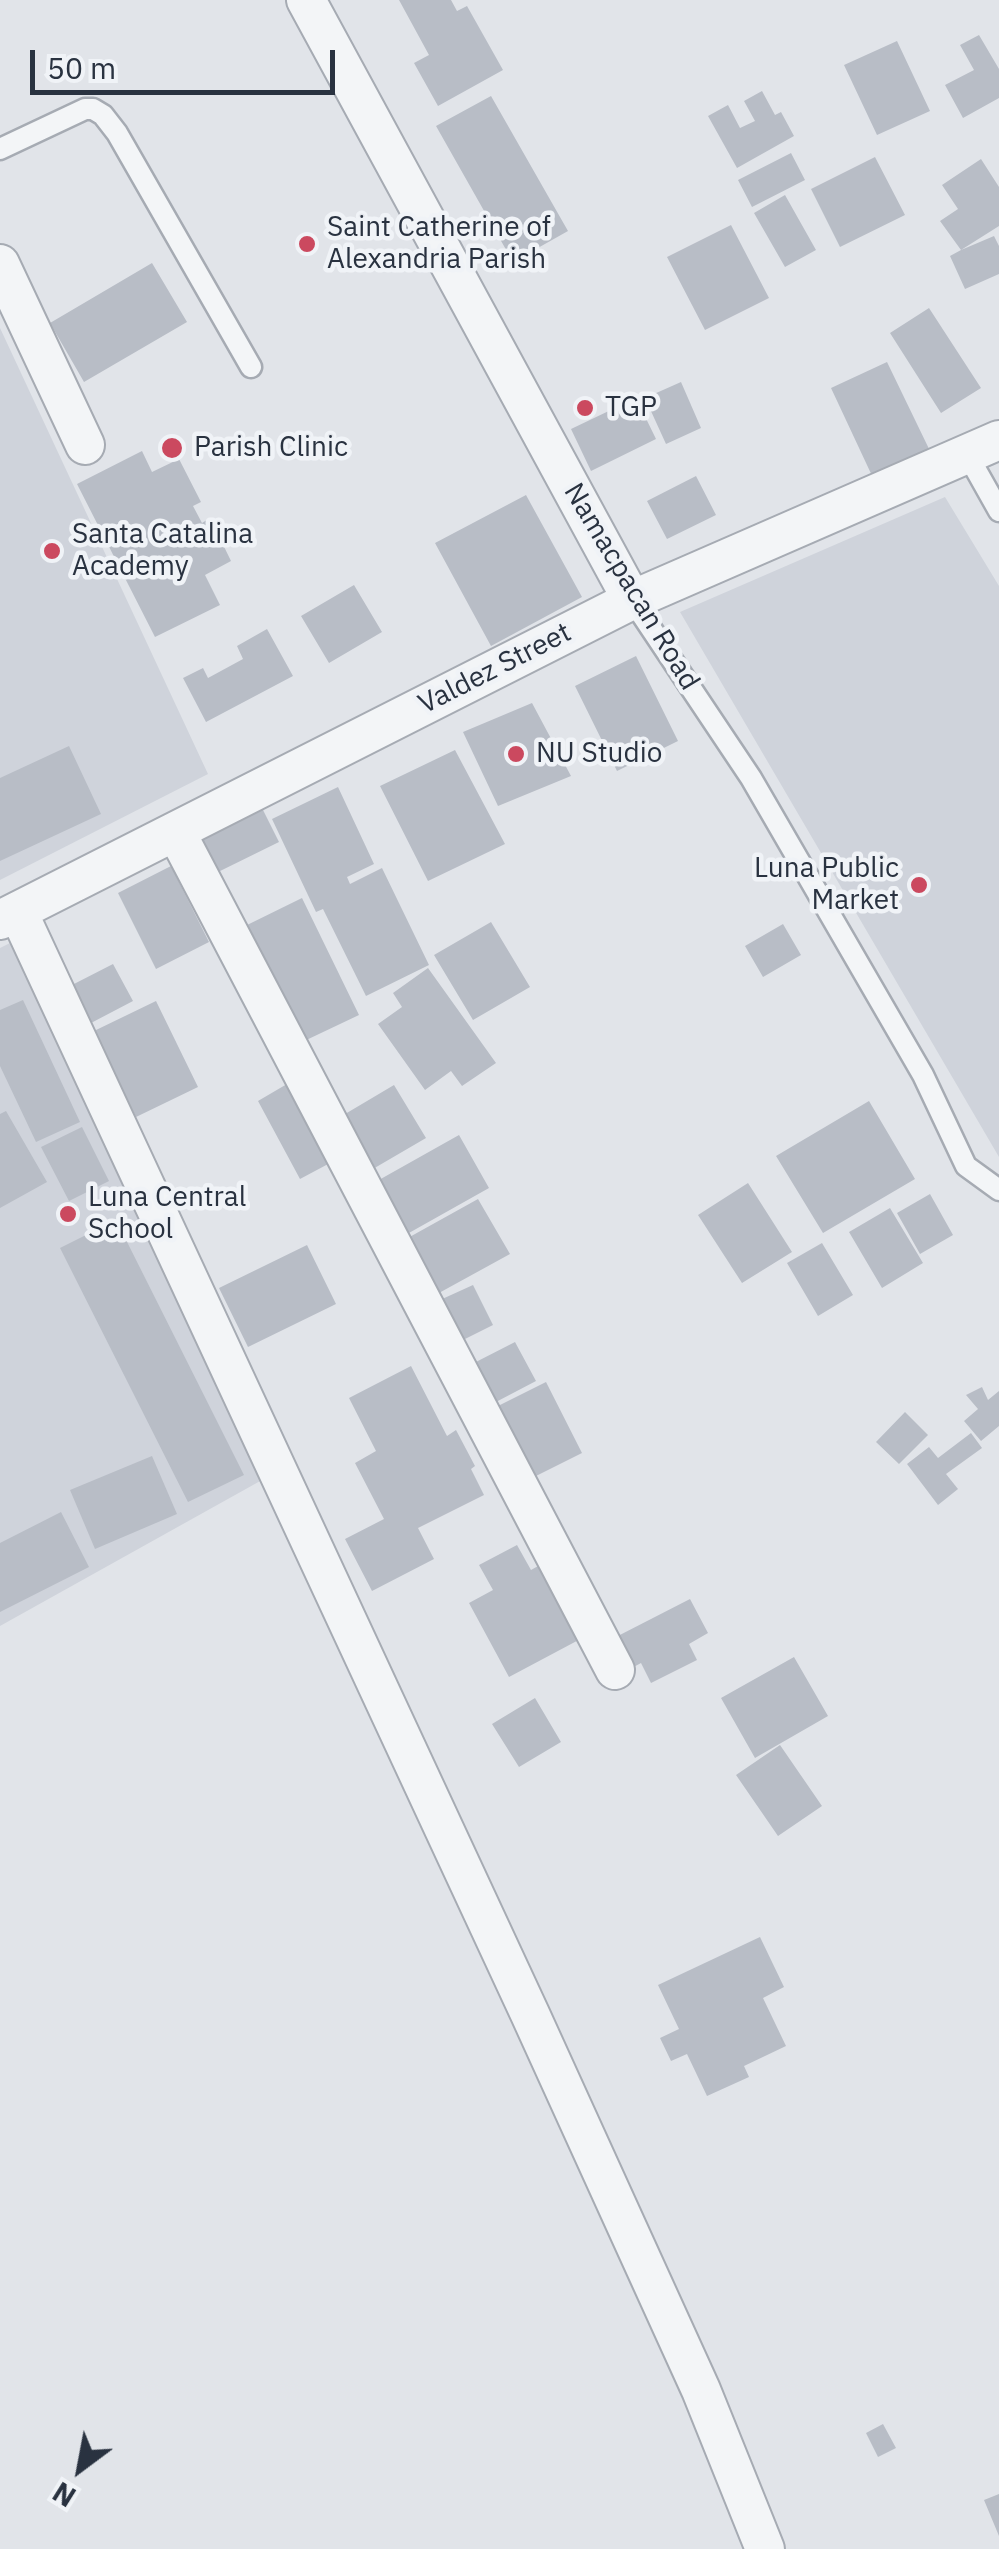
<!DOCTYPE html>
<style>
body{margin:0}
#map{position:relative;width:999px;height:2549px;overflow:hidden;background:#e1e4e9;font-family:"IBM Plex Sans",sans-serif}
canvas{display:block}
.north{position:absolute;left:30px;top:2419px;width:100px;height:100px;-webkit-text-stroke:8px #f0f3f7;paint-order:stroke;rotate:212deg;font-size:28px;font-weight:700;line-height:40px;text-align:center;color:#293240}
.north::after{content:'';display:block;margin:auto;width:35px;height:45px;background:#293240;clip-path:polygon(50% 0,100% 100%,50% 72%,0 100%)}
.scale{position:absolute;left:30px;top:50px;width:305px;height:45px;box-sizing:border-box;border:5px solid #293240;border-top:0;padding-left:12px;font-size:30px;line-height:35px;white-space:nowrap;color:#293240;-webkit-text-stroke:8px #f0f3f7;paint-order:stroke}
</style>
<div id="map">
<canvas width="999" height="2549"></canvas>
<div class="north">N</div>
<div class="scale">50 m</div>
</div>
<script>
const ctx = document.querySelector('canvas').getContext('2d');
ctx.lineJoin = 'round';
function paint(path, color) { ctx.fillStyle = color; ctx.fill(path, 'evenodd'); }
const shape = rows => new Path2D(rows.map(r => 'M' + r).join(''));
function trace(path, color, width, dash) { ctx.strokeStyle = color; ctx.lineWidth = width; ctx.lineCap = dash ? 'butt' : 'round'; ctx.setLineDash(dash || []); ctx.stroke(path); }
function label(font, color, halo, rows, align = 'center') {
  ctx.font = font + ' "IBM Plex Sans",sans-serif'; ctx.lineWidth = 9; ctx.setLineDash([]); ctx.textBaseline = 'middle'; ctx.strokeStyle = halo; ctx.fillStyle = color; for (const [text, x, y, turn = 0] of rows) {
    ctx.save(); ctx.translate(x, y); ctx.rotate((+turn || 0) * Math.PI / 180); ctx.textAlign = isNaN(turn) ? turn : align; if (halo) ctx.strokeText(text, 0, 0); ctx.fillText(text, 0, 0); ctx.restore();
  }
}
const built = shape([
 [0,328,208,774,0,880],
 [945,497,999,586,999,1157,680,612],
 [10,943,262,1480,0,1626,0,948]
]);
const building = shape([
 [399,0,451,0,457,11,467,6,503,70,438,106,414,63,429,55],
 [979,35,999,69,999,98,963,118,945,85,974,70,960,45],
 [897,41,930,111,877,135,844,65],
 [762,91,775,115,781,112,794,136,737,168,708,116,728,105,740,128,755,121,744,101],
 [491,96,568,231,513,262,436,126],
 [791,153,805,180,752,207,738,180],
 [875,157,905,215,840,247,811,189],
 [981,159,999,187,999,226,961,250,994,236,999,246,999,274,965,289,950,256,961,250,940,221,958,209,942,185],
 [785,195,816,250,785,267,754,213],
 [731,225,769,298,705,330,667,257],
 [152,263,187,322,84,382,50,323],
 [929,308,981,388,941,413,890,333],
 [887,362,931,453,874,480,831,388],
 [681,382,701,428,666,444,645,398],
 [636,398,656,439,591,471,571,429],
 [142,451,152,472,179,459,201,502,193,506,202,523,210,518,231,561,205,575,220,605,155,637,77,484],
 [696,476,716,515,667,539,647,501],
 [526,495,582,597,491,646,435,543],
 [354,585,382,632,329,663,301,616],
 [267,629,293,676,206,722,183,678,203,668,208,678,243,659,237,646],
 [636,656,678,741,617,771,575,686],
 [532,703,571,776,498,806,463,732],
 [69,746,101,814,0,861,0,778],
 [455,750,505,844,428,881,380,786],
 [338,787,374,864,347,877,350,884,382,868,429,965,366,996,323,909,316,912,272,819],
 [261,806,279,842,214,874,197,838],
 [171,866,209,942,156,969,118,893],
 [302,898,359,1015,300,1043,243,927],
 [491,922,530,987,473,1020,434,955],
 [783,924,801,955,763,977,745,946],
 [113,964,133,1001,91,1023,72,985],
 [428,968,496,1063,462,1086,451,1071,425,1090,378,1024,402,1007,393,993],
 [23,1000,80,1122,36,1142,0,1066,0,1010],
 [156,1001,198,1087,136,1117,94,1031],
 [287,1084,330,1163,300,1179,258,1101],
 [394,1085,426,1138,366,1173,335,1120],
 [869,1101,915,1179,823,1233,776,1156],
 [6,1111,47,1182,0,1208,0,1114],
 [82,1127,109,1181,69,1201,41,1147],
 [459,1135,489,1188,400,1238,370,1185],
 [748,1183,792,1252,742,1283,698,1215],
 [930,1194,953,1235,920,1254,897,1213],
 [478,1199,510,1254,428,1299,397,1244],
 [890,1208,923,1263,882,1288,849,1232],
 [116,1220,244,1475,188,1502,60,1248],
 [822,1243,853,1295,818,1316,787,1263],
 [307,1245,336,1304,248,1347,219,1288],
 [473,1285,493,1325,453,1345,429,1305],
 [515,1342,536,1381,494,1403,472,1364],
 [411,1366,447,1436,456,1430,475,1466,471,1469,484,1495,418,1528,434,1559,372,1591,345,1539,384,1519,355,1463,376,1451,349,1398],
 [546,1382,582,1453,522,1483,486,1412],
 [982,1387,988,1400,999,1391,999,1426,981,1441,964,1421,978,1409,966,1395],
 [905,1412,928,1435,899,1464,876,1442],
 [971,1433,982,1448,946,1474,958,1489,938,1505,907,1464,929,1447,938,1458],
 [152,1456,177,1514,95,1549,70,1490],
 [61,1512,89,1567,0,1612,0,1543],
 [517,1545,531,1570,547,1561,588,1635,509,1677,469,1603,493,1590,479,1565],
 [690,1599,708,1633,689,1644,697,1660,651,1683,641,1663,628,1670,612,1639],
 [794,1657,828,1716,755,1758,721,1698],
 [535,1698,561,1742,519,1767,492,1724],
 [780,1745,822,1806,778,1836,736,1775],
 [760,1937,784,1987,763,1998,786,2046,744,2066,749,2077,707,2096,687,2054,671,2061,660,2038,679,2029,658,1985],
 [883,2424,896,2448,878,2457,866,2433],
 [999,2494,999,2536,984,2500]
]);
const service = shape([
 [0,149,85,109,93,109,103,115,117,133,251,367],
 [967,454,999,511],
 [632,600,751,778,923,1075,966,1166,999,1190]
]);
const minor = shape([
 [306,0,632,600],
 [0,264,85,445],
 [176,832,615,1670],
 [18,912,530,2014,701,2390,765,2549],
 [0,920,632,600,999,440]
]);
const markers = [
 [307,244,10,"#cb495f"],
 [585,408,10,"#cb495f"],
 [172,448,12,"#cb495f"],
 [52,551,10,"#cb495f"],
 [516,754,10,"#cb495f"],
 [919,885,10,"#cb495f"],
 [68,1214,10,"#cb495f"]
];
const poiNames = [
 ["Saint Catherine of",327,228],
 ["Alexandria Parish",327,260],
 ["TGP",605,408],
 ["Parish Clinic",194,448],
 ["Santa Catalina",72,535],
 ["Academy",72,567],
 ["NU Studio",536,754],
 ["Luna Public",899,869,"right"],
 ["Market",899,901,"right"],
 ["Luna Central",88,1198],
 ["School",88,1230]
];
const streetNames = [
 ["Namacpacan Road",631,587,59],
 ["Valdez Street",495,669,-27]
];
paint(built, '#cfd3db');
paint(building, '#b8bdc6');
trace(service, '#a6abb3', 25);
trace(minor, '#a6abb3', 42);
trace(service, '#f3f5f7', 20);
trace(minor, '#f3f5f7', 38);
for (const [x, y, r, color] of markers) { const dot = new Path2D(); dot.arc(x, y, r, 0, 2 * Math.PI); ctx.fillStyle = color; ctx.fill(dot); trace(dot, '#f0f3f7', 4); }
label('28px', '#293240', '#f0f3f7', poiNames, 'left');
label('28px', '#293240', '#f0f3f7', streetNames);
</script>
